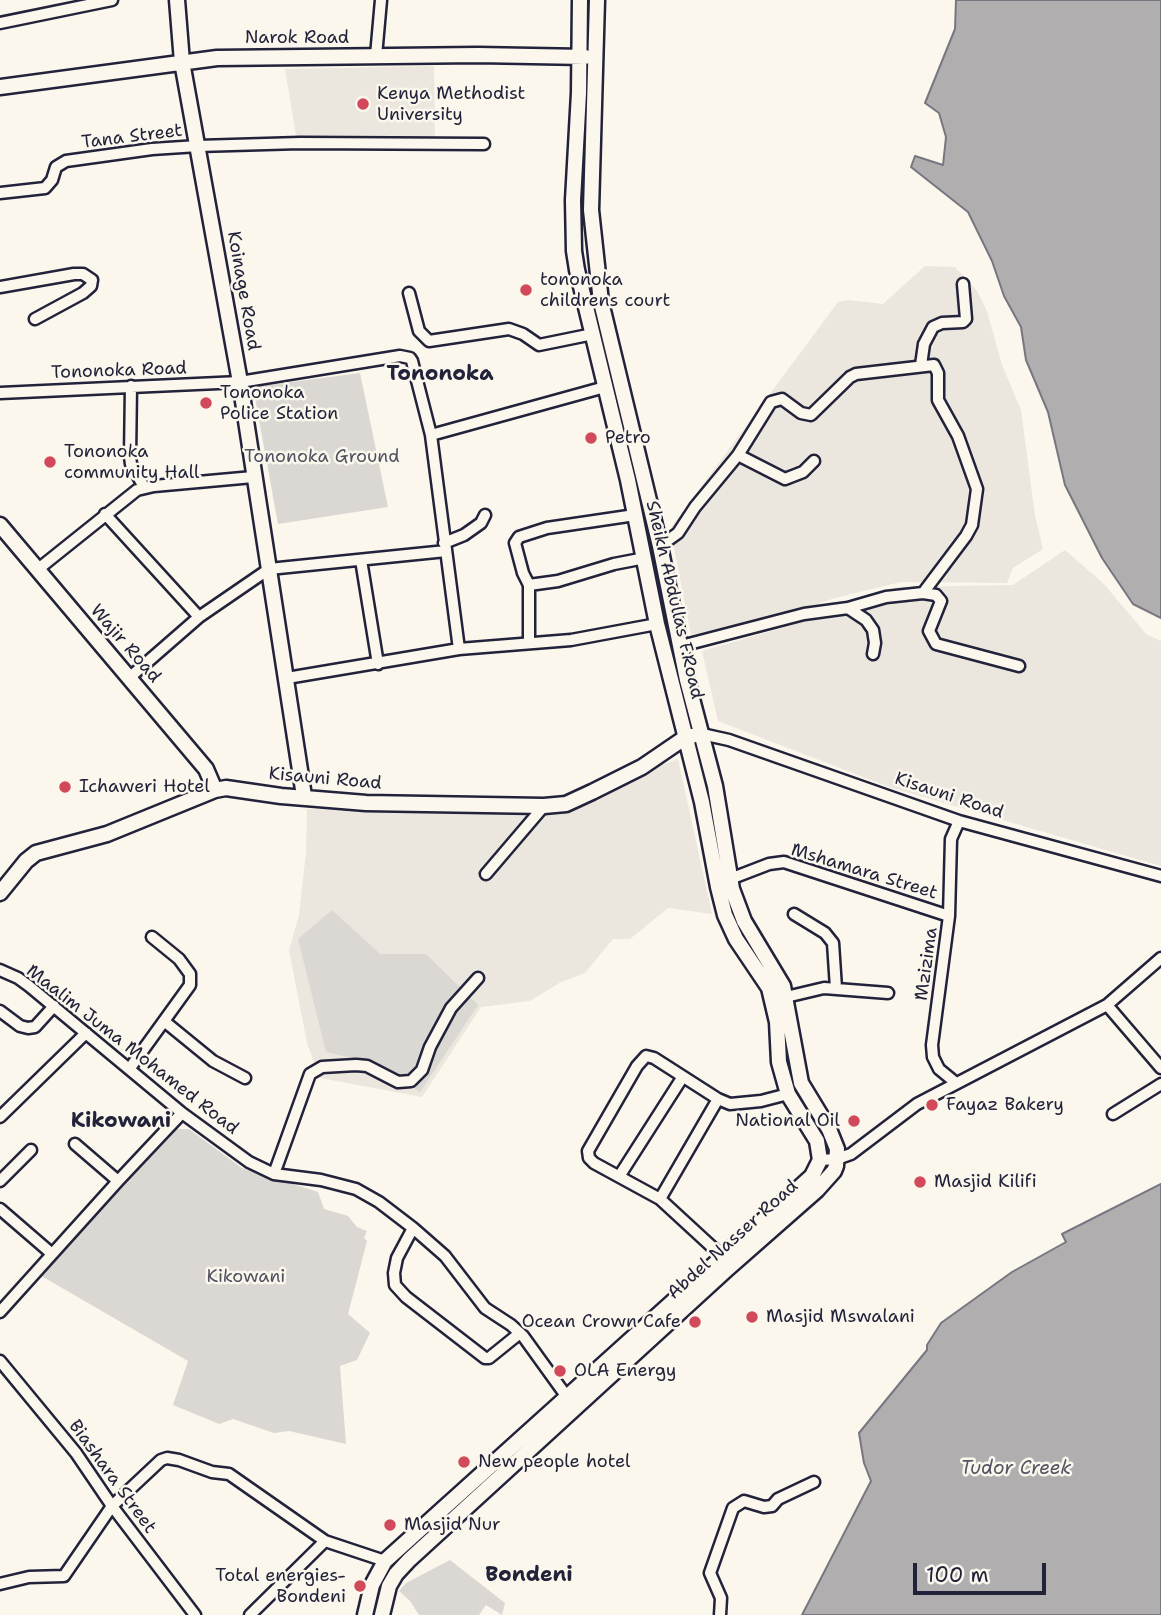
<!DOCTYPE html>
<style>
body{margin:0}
#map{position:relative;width:1161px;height:1615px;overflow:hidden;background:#fbf7ec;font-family:"Shantell Sans",sans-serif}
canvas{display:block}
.scale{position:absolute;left:913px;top:1563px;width:133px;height:32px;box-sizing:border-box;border:4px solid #22223b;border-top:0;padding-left:9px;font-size:21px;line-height:24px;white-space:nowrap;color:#22223b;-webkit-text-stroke:5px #fbf7ec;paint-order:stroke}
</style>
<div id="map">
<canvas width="1161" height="1615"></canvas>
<div class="scale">100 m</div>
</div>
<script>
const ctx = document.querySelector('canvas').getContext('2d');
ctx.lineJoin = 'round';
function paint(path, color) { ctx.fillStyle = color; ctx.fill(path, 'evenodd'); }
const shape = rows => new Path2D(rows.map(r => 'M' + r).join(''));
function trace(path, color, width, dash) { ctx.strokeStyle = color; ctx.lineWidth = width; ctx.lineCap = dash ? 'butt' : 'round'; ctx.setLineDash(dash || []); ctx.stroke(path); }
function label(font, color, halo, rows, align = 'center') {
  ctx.font = font + ' "Shantell Sans",sans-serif'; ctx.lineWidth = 5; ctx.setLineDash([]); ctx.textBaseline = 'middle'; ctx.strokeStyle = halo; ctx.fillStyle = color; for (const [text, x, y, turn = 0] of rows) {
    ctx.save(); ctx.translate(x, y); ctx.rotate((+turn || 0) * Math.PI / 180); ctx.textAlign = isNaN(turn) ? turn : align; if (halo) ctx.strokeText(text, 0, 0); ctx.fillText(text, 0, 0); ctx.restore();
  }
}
const built = shape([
 [434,66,435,139,362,138,297,141,285,69],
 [925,266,955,267,977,291,987,311,1002,365,1021,410,1035,516,1043,549,1013,568,1007,583,901,582,835,598,784,615,691,635,672,538,672,526,838,302,849,300,883,304],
 [1065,550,1103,583,1146,634,1161,641,1161,866,889,787,718,721,702,651,837,612,897,587,1013,585],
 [678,759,712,914,668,908,630,939,613,939,585,973,561,982,530,1001,481,1007,422,1097,320,1078,307,1043,289,950,299,915,306,852,307,809,562,813,589,803,659,766]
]);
const green = shape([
 [360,373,388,507,278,524,253,387],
 [332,910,380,954,426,954,478,1005,420,1092,381,1065,326,1052,298,939],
 [174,1129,189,1129,242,1168,318,1192,324,1209,348,1216,357,1227,367,1231,364,1238,367,1241,348,1314,370,1333,357,1360,340,1366,346,1444,289,1431,274,1433,233,1419,219,1424,173,1405,188,1361,38,1274],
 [450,1560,505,1603,502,1615,486,1605,479,1615,419,1615,410,1601,399,1591,406,1583]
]);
const water = shape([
 [956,0,1161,0,1161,618,1133,604,1102,558,1065,485,1048,412,1026,360,1021,327,1004,296,992,261,968,212,911,167,915,156,943,165,946,137,939,113,925,103,955,29,956,0],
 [1161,1184,1161,1615,802,1615,871,1481,864,1463,859,1433,927,1350,927,1345,941,1323,1012,1272,1066,1242,1062,1234,1161,1184]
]);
const street = shape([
 [0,23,112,0],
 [376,56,381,0],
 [0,193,45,188,52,180,56,167,66,161,152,149,198,146,300,143,484,144],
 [0,287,74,274,83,274,92,280,91,286,83,293,35,319],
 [409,293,419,331,429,341,509,329,523,334,539,345,593,334],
 [921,365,924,344,933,327,942,323,963,322,966,319,963,284],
 [131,386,130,457,131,464,144,487],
 [0,393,240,382,400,356,410,358,412,361,431,435,605,387],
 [431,435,459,649],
 [738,455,785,479,803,472,814,461],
 [105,514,199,617],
 [635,515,547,528,519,537,515,543,523,573,529,585,558,581,614,564,645,558],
 [444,543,464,535,481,523,485,515],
 [660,546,678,533,695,507,738,455,771,402,782,399,801,413,811,415,850,377,856,374,934,365,938,373,938,400,958,436,977,489,972,525,966,536,923,593],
 [361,560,378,664],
 [37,570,137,490,154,486,253,477],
 [529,585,529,643],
 [848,608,866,620,873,630,875,643,873,654],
 [681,646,804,614,848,608,886,597,923,593,936,595,941,601,929,631,936,644,1019,666],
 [129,678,199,617,269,569,446,551],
 [287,678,459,649,571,640,657,624],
 [702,734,729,740,959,821,1161,876],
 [486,874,544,806],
 [730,879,769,864,784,862,949,916],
 [794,914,825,933,833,943,836,988],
 [0,970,18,978,29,986,182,1113,249,1162,274,1174,321,1180,356,1189,379,1202,413,1228,445,1256,485,1308,511,1325,523,1336,567,1397],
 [786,997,824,988,888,993],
 [1107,1005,1161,1068],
 [0,1011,20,1026,28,1028,35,1027,54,1006],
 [164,1021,213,1061,245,1078],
 [130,1068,190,985,190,974,179,959,152,937],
 [956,1083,939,1069,933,1057,932,1045,949,916,951,839,959,821],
 [1113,1114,1161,1084],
 [0,1117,86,1033],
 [75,1144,118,1181],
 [820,1160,837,1159,851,1154,917,1104,1107,1005,1161,958],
 [274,1174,310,1074,322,1067,356,1065,367,1066,398,1082,411,1081,422,1070,430,1047,451,1008,478,978],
 [620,1175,682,1078],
 [0,1181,31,1150],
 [660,1199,718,1099],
 [0,1209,51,1253],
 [413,1228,397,1258,394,1273,395,1285,406,1297,485,1358,489,1358,520,1333],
 [723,1257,660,1199,594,1163,589,1158,588,1151,637,1066,646,1056,654,1058,718,1099,730,1104,761,1101,788,1094],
 [0,1312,118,1181,182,1113],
 [0,1361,76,1453,112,1506,195,1615],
 [0,1584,29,1577,64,1576,112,1506,161,1460,167,1458,179,1460,212,1472,229,1474,325,1541,385,1561],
 [250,1615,325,1541],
 [720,1615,721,1598,710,1573,733,1508,744,1501,764,1507,772,1506,778,1499,814,1482]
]);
const secondary = shape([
 [177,0,182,62,240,382,304,796],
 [0,87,217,58,478,55,585,57],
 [0,525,206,769,215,790],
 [0,893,26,861,36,853,107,834,215,790,226,788,281,796,366,803,544,806,566,804,592,792,642,767,686,737,692,736],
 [365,1615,372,1585,385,1561,801,1186,812,1176,820,1160,817,1141,788,1094,779,1062,777,1022,769,988,736,939,725,915,718,887,702,802,657,624,628,480,577,270,574,251,573,200,579,93,580,0],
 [382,1615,389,1586,396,1574,409,1560,726,1270,817,1190,834,1171,836,1166,837,1149,829,1129,801,1083,783,986,744,921,732,889,715,786,687,680,660,546,601,302,591,210,597,0]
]);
const markers = [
 [363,104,7,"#d1495b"],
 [526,290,7,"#d1495b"],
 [206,403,7,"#d1495b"],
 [591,438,7,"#d1495b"],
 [50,462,7,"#d1495b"],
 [65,787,7,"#d1495b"],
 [932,1105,7,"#d1495b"],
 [854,1121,7,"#d1495b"],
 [920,1182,7,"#d1495b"],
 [752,1317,7,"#d1495b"],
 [695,1322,7,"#d1495b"],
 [560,1371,7,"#d1495b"],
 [464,1462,7,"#d1495b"],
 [390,1525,7,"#d1495b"],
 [360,1586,7,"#d1495b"]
];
const streetNames = [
 ["Narok Road",297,38],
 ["Tana Street",132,137,-7],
 ["Koinage Road",243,291,80],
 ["Tononoka Road",119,371,-2],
 ["Sheikh Abdullas F.Road",674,600,77],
 ["Wajir Road",125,644,49],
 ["Kisauni Road",325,779,5],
 ["Kisauni Road",949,796,18],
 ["Mshamara Street",864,872,17],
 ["Mzizima",927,964,-82],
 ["Maalim Juma Mohamed Road",132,1050,38],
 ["Abdel Nasser Road",733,1240,-42],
 ["Biashara Street",112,1477,54]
];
const poiNames = [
 ["Kenya Methodist",377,94],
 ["University",377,115],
 ["tononoka",540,280],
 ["childrens court",540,301],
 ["Tononoka",220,393],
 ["Police Station",220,414],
 ["Petro",605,438],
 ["Tononoka",64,452],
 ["community Hall",64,473],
 ["Ichaweri Hotel",79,787],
 ["Fayaz Bakery",946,1105],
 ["National Oil",840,1121,"right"],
 ["Masjid Kilifi",934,1182],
 ["Masjid Mswalani",766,1317],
 ["Ocean Crown Cafe",681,1322,"right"],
 ["OLA Energy",574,1371],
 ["New people hotel",478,1462],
 ["Masjid Nur",404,1525],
 ["Total energies-",346,1576,"right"],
 ["Bondeni",346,1597,"right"]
];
const parkNames = [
 ["Tononoka Ground",322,457],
 ["Kikowani",246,1277]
];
const waterNames = [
 ["Tudor Creek",1016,1469]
];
const quarterNames = [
 ["Tononoka",440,375],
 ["Kikowani",121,1122],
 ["Bondeni",529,1576]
];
paint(built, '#ebe7df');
paint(green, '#dbd8d3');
paint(water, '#b1aeb0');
trace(water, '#787681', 2);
trace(street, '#22223b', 15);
trace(secondary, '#22223b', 19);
trace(street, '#fbf7ec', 10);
trace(secondary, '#fbf7ec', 14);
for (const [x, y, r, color] of markers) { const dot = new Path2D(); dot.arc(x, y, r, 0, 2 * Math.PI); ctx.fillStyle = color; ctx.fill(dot); trace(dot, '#fbf7ec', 2.5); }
label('18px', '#22223b', '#fbf7ec', streetNames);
label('18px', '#22223b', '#fbf7ec', poiNames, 'left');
label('18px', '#505061', '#fbf7ec', parkNames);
label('italic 19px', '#545364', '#fbf7ec', waterNames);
label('bold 21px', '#22223b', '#fbf7ec', quarterNames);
</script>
